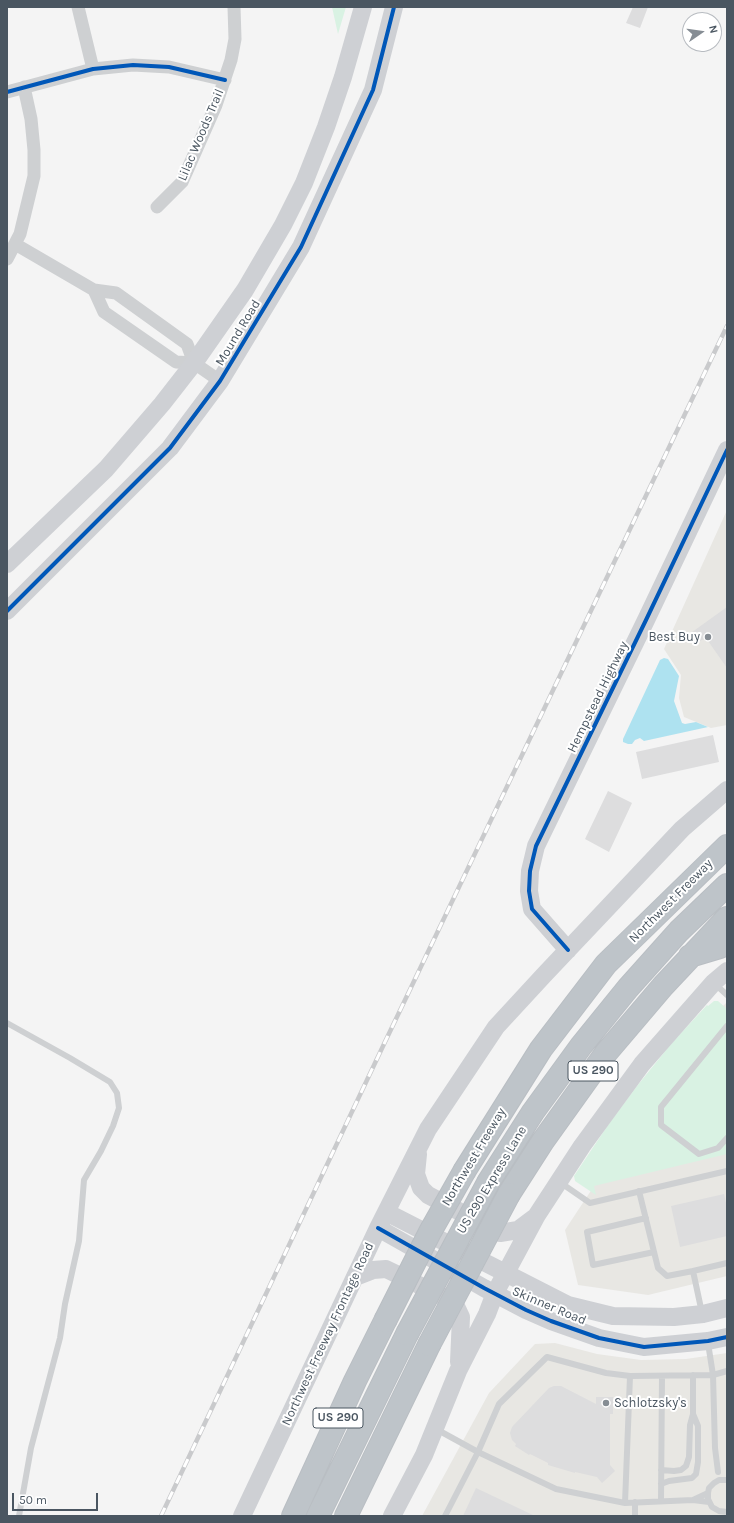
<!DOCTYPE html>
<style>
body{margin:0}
#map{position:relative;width:734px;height:1523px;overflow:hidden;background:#f4f4f4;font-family:Karla,sans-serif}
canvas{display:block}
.frame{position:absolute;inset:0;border:8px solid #4a5661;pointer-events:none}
.north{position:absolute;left:682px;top:12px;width:40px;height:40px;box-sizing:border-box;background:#fff;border:1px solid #b7bbc0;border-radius:50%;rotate:77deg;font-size:11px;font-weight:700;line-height:16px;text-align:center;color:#4a5661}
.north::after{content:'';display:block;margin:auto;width:14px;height:18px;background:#868d94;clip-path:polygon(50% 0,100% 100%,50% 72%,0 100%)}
.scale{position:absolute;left:12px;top:1493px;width:86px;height:18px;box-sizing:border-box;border:2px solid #4a5661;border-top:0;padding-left:5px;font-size:12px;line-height:14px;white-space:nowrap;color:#4a5661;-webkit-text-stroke:3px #fff;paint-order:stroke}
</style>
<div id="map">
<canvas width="734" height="1523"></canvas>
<div class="frame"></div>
<div class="north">N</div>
<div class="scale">50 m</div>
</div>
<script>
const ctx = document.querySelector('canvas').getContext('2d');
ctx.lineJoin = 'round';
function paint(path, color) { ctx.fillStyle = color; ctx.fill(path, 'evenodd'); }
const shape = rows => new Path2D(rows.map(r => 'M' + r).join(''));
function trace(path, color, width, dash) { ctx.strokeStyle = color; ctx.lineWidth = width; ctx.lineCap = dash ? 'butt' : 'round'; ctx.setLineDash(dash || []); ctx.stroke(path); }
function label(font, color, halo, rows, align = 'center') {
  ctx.font = font + ' Karla,sans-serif'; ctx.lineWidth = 4; ctx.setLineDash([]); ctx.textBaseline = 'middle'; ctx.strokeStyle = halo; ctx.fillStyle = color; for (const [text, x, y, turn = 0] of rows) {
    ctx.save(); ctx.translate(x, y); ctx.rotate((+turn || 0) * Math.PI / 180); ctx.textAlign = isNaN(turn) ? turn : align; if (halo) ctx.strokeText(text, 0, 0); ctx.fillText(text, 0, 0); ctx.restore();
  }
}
const commercial = shape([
 [727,510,727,725,711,728,684,717,679,698,681,675,664,649],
 [727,1002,727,1276,648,1295,578,1285,565,1230,594,1186,714,1015],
 [555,1343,597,1354,641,1360,686,1359,727,1353,727,1516,422,1516,489,1393,535,1344]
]);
const green = shape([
 [332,7,346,7,338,34],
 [714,1001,718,1001,727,1009,727,1154,594,1186,596,1195,575,1181,574,1176,608,1125,637,1086,671,1044,707,1005,708,1006]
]);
const water = shape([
 [664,658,668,659,679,676,674,701,682,723,685,724,696,722,708,727,644,741,640,738,635,740,632,744,628,744,623,742,623,739,660,660]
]);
const building = shape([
 [633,7,648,7,640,28,626,23],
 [727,607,727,668,706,638,694,644,688,635],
 [713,735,719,762,642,779,636,752],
 [608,791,632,803,609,852,585,839],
 [724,1194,727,1207,727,1236,680,1247,671,1206],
 [554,1386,561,1386,596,1404,596,1397,613,1397,613,1414,610,1414,610,1465,615,1471,602,1483,597,1477,575,1472,575,1473,548,1465,548,1463,530,1454,529,1455,515,1446,516,1444,512,1440,510,1433,512,1427,549,1388],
 [476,1488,535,1516,463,1516]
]);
const lane = shape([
 [715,984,727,995],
 [7,1023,70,1058,110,1082,117,1093,119,1108,113,1126,101,1151,84,1180,79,1241,65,1304,60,1338,31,1448,19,1516],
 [727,1026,661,1107,661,1125,699,1154,718,1148,727,1138],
 [561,1183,590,1203,727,1171],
 [639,1191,658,1268,667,1276,693,1271],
 [646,1218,587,1232,593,1265,654,1252],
 [702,1313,693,1271,727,1263],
 [708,1343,713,1375,715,1448,718,1472],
 [436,1429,478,1452,556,1489,625,1503,693,1500],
 [661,1470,674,1471,681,1470,686,1466,689,1457,690,1425,693,1414,693,1375],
 [727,1480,719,1480,714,1483,709,1488,708,1493,708,1499,712,1507,719,1511,727,1512],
 [661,1484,669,1481,692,1478,696,1474,698,1462,698,1426,693,1414],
 [708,1493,693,1500,709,1502],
 [661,1501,662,1376],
 [625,1503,630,1376],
 [445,1516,478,1452,499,1404,547,1357,606,1373,630,1376,713,1375,727,1371],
 [635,1516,635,1502]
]);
const street = shape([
 [78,7,93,69],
 [7,92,93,69,133,65,169,67,225,80],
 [157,207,182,182,216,105,231,60,235,39,234,7],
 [15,244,94,290,116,293,187,344,194,363],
 [7,259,20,234,34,176,34,150,31,119,24,87],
 [94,290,104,312,176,362,194,363,220,381]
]);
const secondary = shape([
 [7,564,106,469,162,404,194,363,245,290,283,225,304,183,326,127,343,77,363,7],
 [7,611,170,448,220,381,301,247,373,90,394,7],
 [568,950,532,909,529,891,530,871,536,846,646,620,727,450],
 [418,1154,416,1174,421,1188,428,1195,500,1233,518,1230,534,1218],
 [386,1212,568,1305,613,1316,674,1317,703,1314,727,1308],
 [378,1228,484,1288,526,1310,551,1321,599,1338,644,1347,708,1341,727,1337],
 [355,1277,373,1270,386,1269,454,1302,461,1317,459,1362],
 [242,1516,378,1228,428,1129,496,1027,544,975,682,829,727,790],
 [392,1516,424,1455,458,1371,487,1314,495,1293,537,1215,582,1146,642,1064,714,982,727,971]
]);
const highway = shape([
 [690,956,720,947,727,941],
 [465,1170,541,1049,606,964,727,846],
 [489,1181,533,1112,581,1046,628,988,679,931,727,885],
 [509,1194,543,1141,606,1053,663,986,727,918],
 [293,1516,355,1381,385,1321],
 [318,1516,407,1334],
 [346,1516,429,1345]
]);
const rail = shape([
 [161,1516,384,1044,727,326]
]);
const highwayBridge = shape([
 [385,1321,430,1232,465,1170],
 [407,1334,489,1181],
 [429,1345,509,1194]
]);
const cycleway = shape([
 [7,92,93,69,133,65,169,67,225,80],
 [7,611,170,448,220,381,301,247,373,90,394,7],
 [568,950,532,909,529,891,530,871,536,846,646,620,727,450],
 [378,1228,484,1288,526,1310,551,1321,599,1338,644,1347,708,1341,727,1337]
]);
const markers = [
 [708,637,4,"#868d94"],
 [606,1403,4,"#868d94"]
];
const shields = [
 [593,1071,50],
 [338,1418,50]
];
const shieldNames = [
 ["US 290",593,1071],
 ["US 290",338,1418]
];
const streetNames = [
 ["Lilac Woods Trail",201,135,-67],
 ["Mound Road",238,333,-59],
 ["Hempstead Highway",598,697,-64],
 ["Northwest Freeway",671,901,-45],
 ["Northwest Freeway",474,1157,-59],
 ["US 290 Express Lane",492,1180,-59],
 ["Skinner Road",549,1306,23],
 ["Northwest Freeway Frontage Road",328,1334,-65]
];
const poiNames = [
 ["Best Buy",700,637],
 ["Schlotzsky's",614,1403,"left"]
];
paint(commercial, '#e8e7e3');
paint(green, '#d9f2e3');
paint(water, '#aee2f0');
paint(building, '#ddddde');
trace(highway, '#b9bec3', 24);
trace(lane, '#ced0d2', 6);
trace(street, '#ced0d2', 13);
trace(secondary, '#ced0d4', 18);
trace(highway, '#bec4c9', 22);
trace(rail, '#c9cacc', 4.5);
trace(rail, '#fff', 3, [9]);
trace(highwayBridge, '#b9bec3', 24, []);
trace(highwayBridge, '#bec4c9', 22);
trace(cycleway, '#0057b8', 4);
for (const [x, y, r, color] of markers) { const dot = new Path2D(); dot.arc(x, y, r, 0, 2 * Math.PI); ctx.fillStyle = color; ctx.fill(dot); trace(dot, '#fff', 1.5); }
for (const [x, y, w] of shields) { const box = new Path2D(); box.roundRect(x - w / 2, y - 10, w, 20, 3); ctx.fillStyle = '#fff'; ctx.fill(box); trace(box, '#4a5661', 1); }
label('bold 12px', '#4a5661', null, shieldNames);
label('13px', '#4a5661', '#fff', streetNames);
label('13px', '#4a5661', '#fff', poiNames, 'right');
</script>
